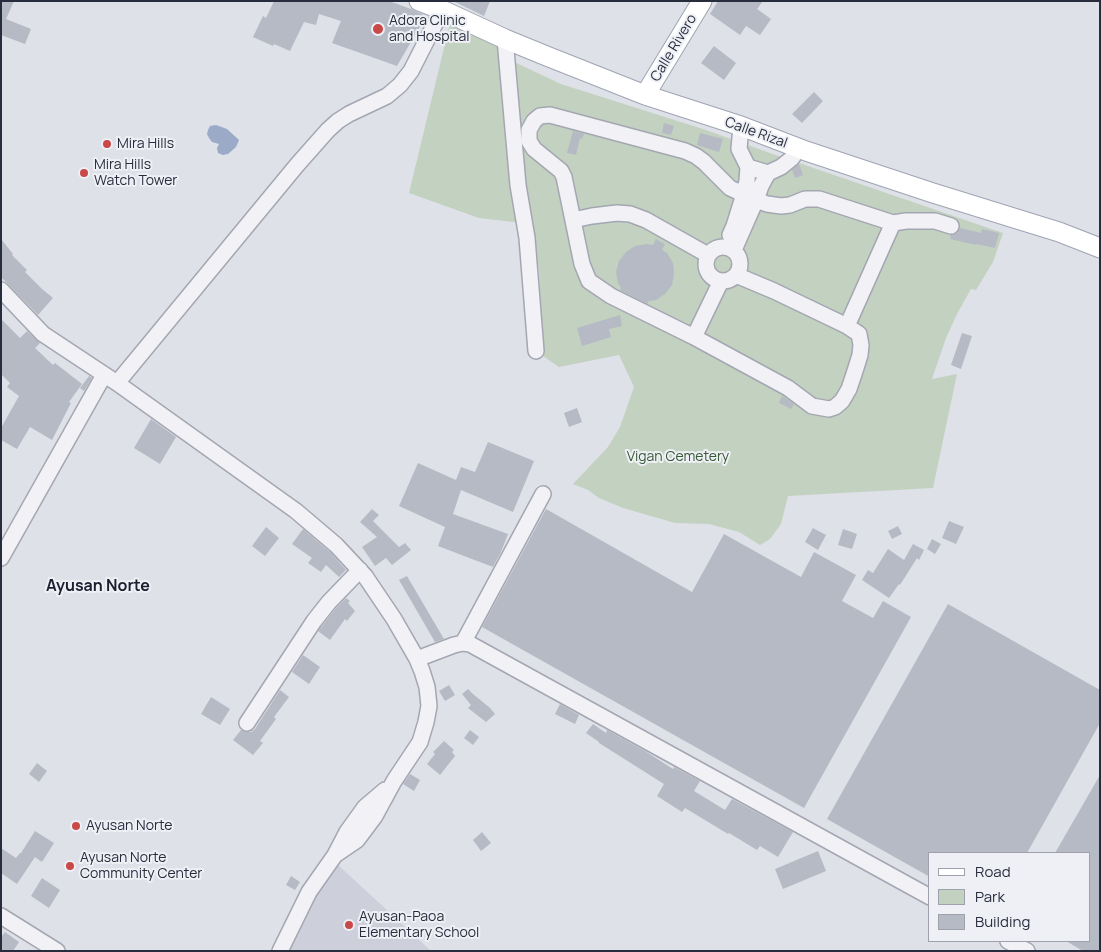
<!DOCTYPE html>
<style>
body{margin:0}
#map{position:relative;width:1101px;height:952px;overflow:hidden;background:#dfe1e8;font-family:Manrope,sans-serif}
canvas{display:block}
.frame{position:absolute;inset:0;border:2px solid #282d3e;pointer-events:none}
.legend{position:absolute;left:928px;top:852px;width:162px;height:90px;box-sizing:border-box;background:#eef0f5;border:1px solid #9fa2ac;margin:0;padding:6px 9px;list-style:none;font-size:15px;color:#282d3e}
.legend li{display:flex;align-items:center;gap:10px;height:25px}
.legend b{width:25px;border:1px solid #9fa2ac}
</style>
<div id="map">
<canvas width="1101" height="952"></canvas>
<div class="frame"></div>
<ul class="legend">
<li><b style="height:6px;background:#fff"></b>Road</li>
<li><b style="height:14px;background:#c2d1c0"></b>Park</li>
<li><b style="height:14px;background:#b6bac4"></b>Building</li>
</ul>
</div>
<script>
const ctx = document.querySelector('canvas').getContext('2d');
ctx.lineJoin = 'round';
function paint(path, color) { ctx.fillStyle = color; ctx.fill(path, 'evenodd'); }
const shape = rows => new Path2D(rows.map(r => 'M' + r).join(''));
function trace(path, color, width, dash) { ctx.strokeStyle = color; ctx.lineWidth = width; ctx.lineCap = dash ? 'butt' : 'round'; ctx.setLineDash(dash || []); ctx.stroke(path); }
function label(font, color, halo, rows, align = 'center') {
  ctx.font = font + ' Manrope,sans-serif'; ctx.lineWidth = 4; ctx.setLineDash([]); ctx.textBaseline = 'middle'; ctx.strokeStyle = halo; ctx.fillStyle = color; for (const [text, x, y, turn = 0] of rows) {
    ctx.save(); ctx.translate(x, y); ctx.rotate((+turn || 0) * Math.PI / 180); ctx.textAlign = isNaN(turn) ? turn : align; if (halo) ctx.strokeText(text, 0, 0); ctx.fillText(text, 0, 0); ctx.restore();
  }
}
const built = shape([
 [336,863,429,949,428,951,283,951,307,900]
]);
const green = shape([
 [451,19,511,46,512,61,561,84,706,130,767,152,1003,233,993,262,976,290,971,289,957,314,946,338,932,379,957,374,933,488,788,496,781,524,770,539,760,545,739,532,709,524,675,523,623,508,599,498,588,490,573,484,608,447,620,427,634,387,619,355,559,367,543,356,539,268,530,224,479,218,409,193]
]);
const water = shape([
 [216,125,227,129,239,140,236,147,228,154,223,155,218,153,217,148,219,144,212,142,209,138,207,134,208,130,210,126]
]);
const building = shape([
 [1,1,14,1,6,19,31,29,25,44,1,35],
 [274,1,389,1,411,9,426,16,397,66,332,43,341,21,319,14,316,25,304,22,290,51,274,44,273,46,253,37,263,16,266,18],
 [453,1,490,1,484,16],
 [718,1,763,1,757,9,771,19,760,35,746,26,740,35,710,14],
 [714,46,736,63,724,80,701,63],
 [814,92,823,101,802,123,792,114],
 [664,123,674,126,671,135,662,133],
 [573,131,584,134,582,139,580,138,576,155,567,153],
 [700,133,723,139,719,152,697,145],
 [799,164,803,175,795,178,792,170],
 [960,228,981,233,982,229,999,233,995,248,977,244,976,245,950,239,951,235,957,233],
 [1,239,13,254,12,255,27,270,25,272,41,288,53,298,38,315,1,277],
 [656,239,665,244,662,250,667,253,673,263,674,274,672,285,665,294,656,300,649,301,647,304,620,290,621,288,618,283,616,272,619,261,626,252,635,246,647,244,653,245],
 [620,315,622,326,609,329,611,337,582,346,577,328],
 [1,319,20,338,27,331,40,343,35,348,53,365,55,363,82,384,69,402,71,403,52,440,30,427,17,449,1,440,1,428,19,396,7,387,10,383,1,374],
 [962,333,972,336,961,369,951,365],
 [89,376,92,378,84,391,80,388],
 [782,396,794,404,791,409,779,403],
 [577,408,582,422,569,427,564,413],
 [151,419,176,437,160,464,134,448],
 [488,442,534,461,513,512,461,490,453,514,508,534,501,552,493,567,438,546,445,527,399,506,418,463,456,480,461,467,475,472],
 [372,509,379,515,373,521,399,547,405,543,411,550,392,565,386,558,375,566,362,547,377,537,360,522],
 [546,509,692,592,724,534,801,577,814,552,856,575,842,601,873,618,883,601,911,617,804,808,482,627],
 [949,521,964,527,956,544,942,538],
 [898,526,902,534,892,539,888,531],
 [266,527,279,538,265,556,252,546],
 [813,528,826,535,818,550,805,542],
 [303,529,330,552,346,570,339,577,326,565,321,572,308,563,312,558,292,544],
 [843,529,857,534,852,549,838,545],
 [932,539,941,544,935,554,927,549],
 [913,544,924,550,919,560,917,558,900,585,899,584,889,598,862,580,868,570,873,573,888,549,904,560],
 [407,576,444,639,435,642,399,580],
 [346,598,350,601,348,603,355,611,347,621,345,619,330,640,318,631,336,608],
 [948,604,1100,690,1100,723,1027,853,930,853,930,877,827,819],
 [303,655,320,667,309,684,292,672],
 [449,685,455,695,445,701,439,691],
 [468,689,473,694,490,708,495,714,486,722,468,708,471,705,462,694],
 [280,690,289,697,274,717,276,719,260,741,263,743,253,755,233,740,241,730,247,732,251,732,255,729],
 [211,697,230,709,220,725,201,714],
 [560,704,579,715,575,724,555,714],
 [593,724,606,733,607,730,645,751,673,769,674,767,700,781,694,791,725,810,732,799,793,832,778,857,760,846,757,850,729,833,728,834,685,808,682,812,657,796,664,784,599,743,599,742,586,733],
 [470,730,479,737,473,745,464,738],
 [444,741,454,750,452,752,455,756,440,775,427,764,435,754,433,752],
 [37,763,47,771,39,782,29,774],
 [410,774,420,780,414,791,403,784],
 [1100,775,1100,951,1083,951,1066,941,1090,941,1090,853,1055,853],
 [35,831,54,843,42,862,35,857,17,884,1,873,1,848,16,858,20,853,21,853],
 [482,832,491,843,481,851,473,840],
 [818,851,826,871,783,889,775,869],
 [291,876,300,882,295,890,286,885],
 [42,878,60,890,49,908,31,896],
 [5,932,19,942,13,951,1,951,1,937]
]);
const minor = shape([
 [505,39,518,185,527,238,536,351],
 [741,126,739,149,748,167,768,173,781,167,791,159,799,149],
 [573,220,592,216,617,213,630,214,646,220,708,255],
 [730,235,734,226,744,194,747,181,748,167],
 '706 264a17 17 0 1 1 34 0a17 17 0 1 1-34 0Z',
 [734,250,756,200,767,204,781,206,790,205,805,199,819,199,893,223,906,221,935,221,951,226],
 [736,275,774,291,847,326,859,334,861,345,860,355,855,371,849,389,842,401,835,407,829,409,812,406,788,388,694,337,611,296,589,281,582,264,564,177,561,171,534,149,529,141,529,130,534,121,540,116,550,115,685,151,696,156,704,162,730,188,756,200,761,186,768,173],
 [1,290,43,334,117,383,296,511,336,545,365,576,394,619,417,659,422,671,427,687,429,706,426,722,420,742,394,781,375,816,357,840,335,855],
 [847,326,893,223],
 [694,337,721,281],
 [117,383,297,165,328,130,338,121,349,114,387,96,400,85,411,71,442,10],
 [1,558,104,375],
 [463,643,543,494],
 [417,659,454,645,463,643,470,644,930,897],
 [247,723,314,621,329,602,360,570],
 [1,916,57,951],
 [1008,941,1027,951],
 [280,951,309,892,335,855,347,832,365,807,385,790]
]);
const major = shape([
 [419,1,442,10,505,39,549,57,645,95,741,126,806,151,933,193,1059,232,1100,248],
 [645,95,702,1]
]);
const markers = [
 [378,29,6,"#c94848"],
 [107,144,5,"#c94848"],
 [84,173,5,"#c94848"],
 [76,826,5,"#c94848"],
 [70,866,5,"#c94848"],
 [349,925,5,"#c94848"]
];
const poiNames = [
 ["Adora Clinic",389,21],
 ["and Hospital",389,37],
 ["Mira Hills",117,144],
 ["Mira Hills",94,165],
 ["Watch Tower",94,181],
 ["Ayusan Norte",86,826],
 ["Ayusan Norte",80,858],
 ["Community Center",80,874],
 ["Ayusan-Paoa",359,917],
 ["Elementary School",359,933]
];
const streetNames = [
 ["Calle Rivero",674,48,-59],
 ["Calle Rizal",756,133,20]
];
const parkNames = [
 ["Vigan Cemetery",678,457]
];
const quarterNames = [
 ["Ayusan Norte",98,587]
];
paint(built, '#cdd0da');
paint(green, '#c2d1c0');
paint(water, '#9baac7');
paint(building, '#b6bac4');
trace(minor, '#a4a7b2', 18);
trace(major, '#9fa4b3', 21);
trace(minor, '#f2f2f6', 15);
trace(major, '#fff', 19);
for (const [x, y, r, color] of markers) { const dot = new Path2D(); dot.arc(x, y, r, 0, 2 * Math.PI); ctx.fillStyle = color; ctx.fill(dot); trace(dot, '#eef0f5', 2); }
label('14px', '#282d3e', '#eef0f5', poiNames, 'left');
label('14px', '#282d3e', '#eef0f5', streetNames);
label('14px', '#385a36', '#eef0f5', parkNames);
label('bold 16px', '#1b1f2f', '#eef0f5', quarterNames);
</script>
